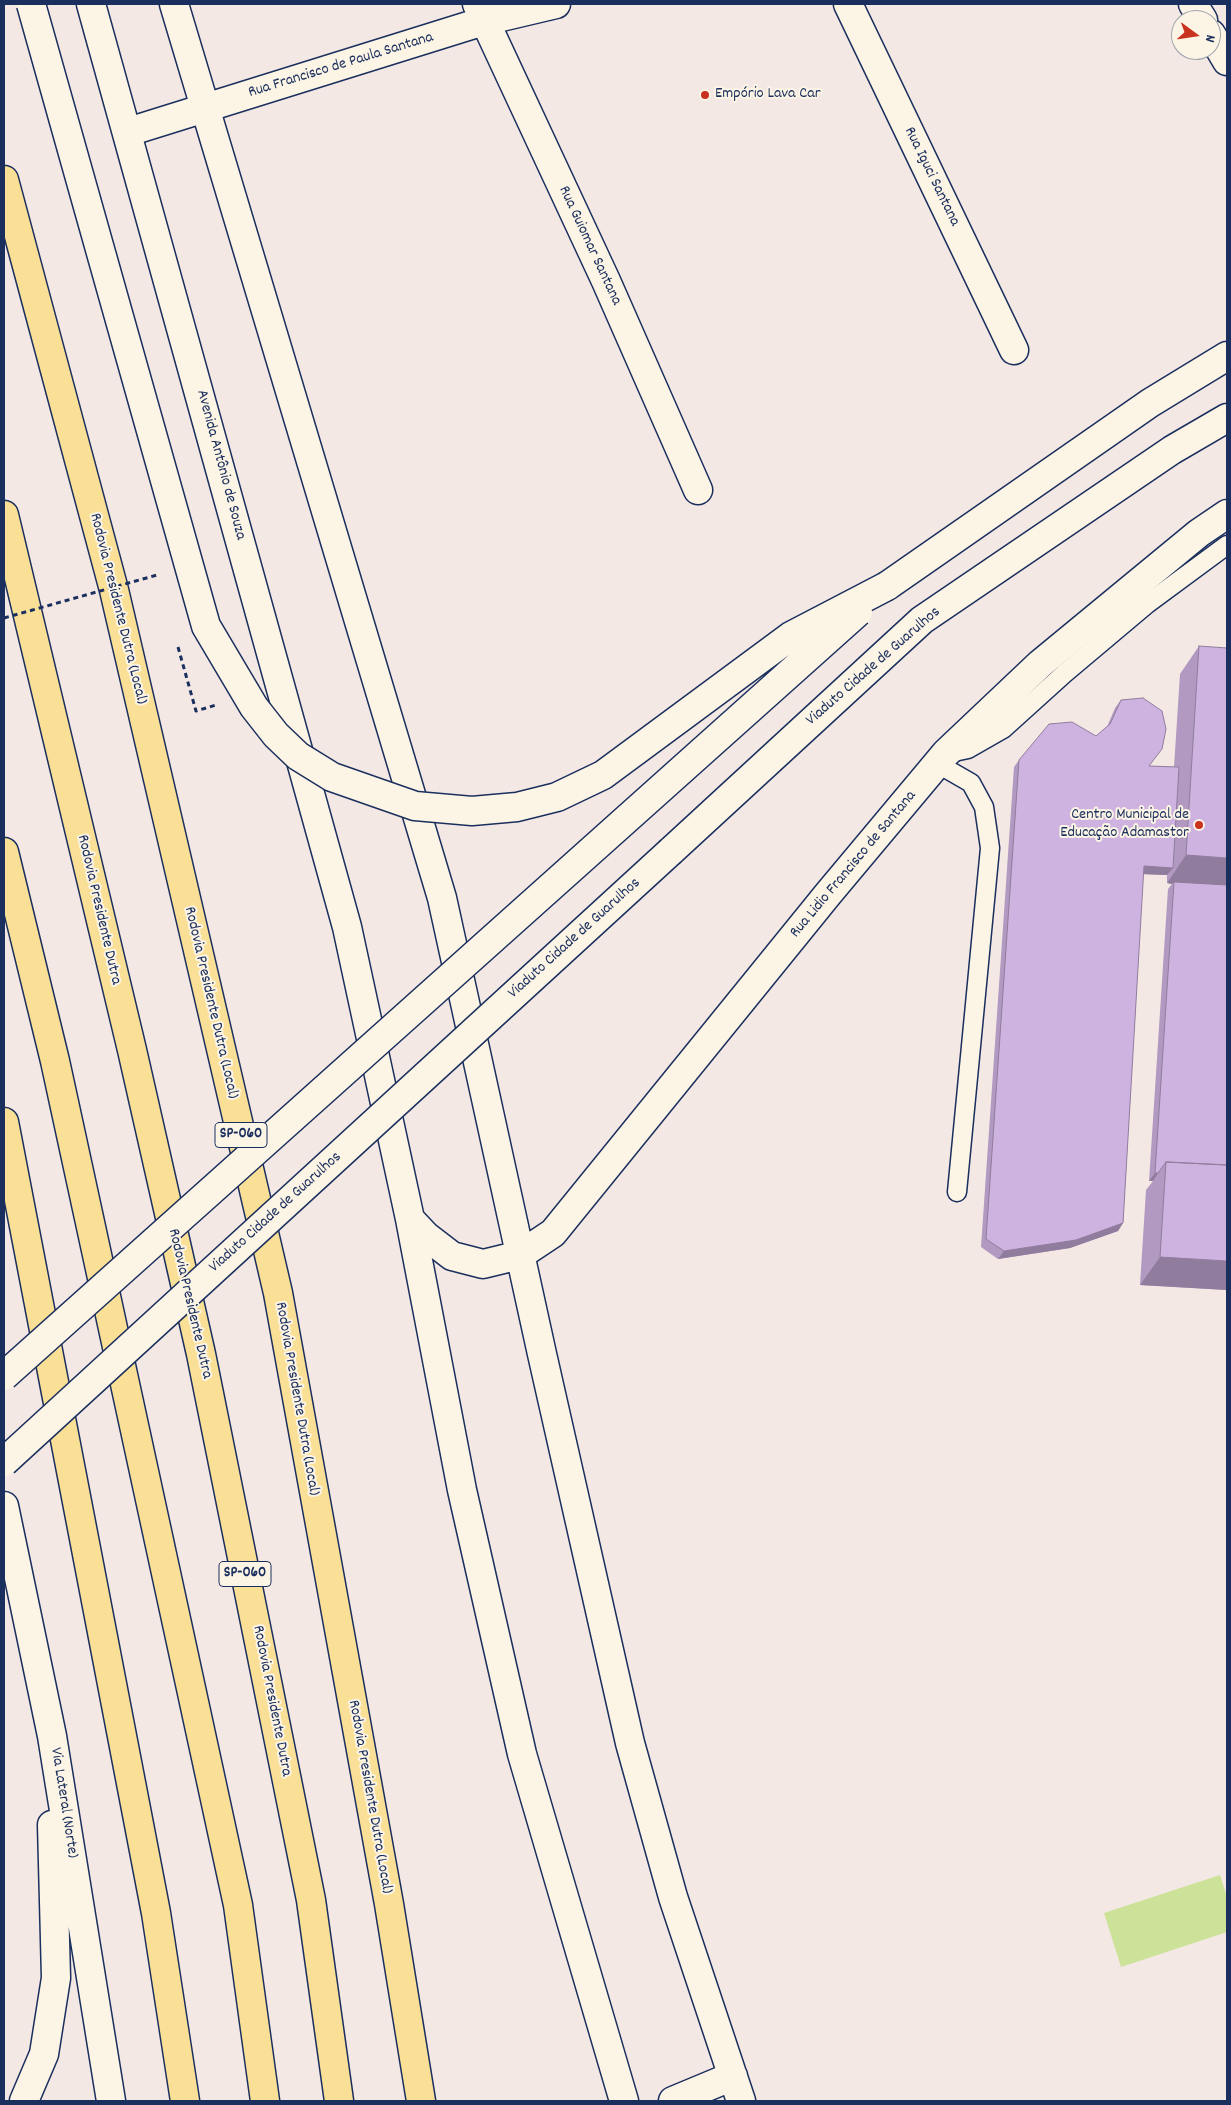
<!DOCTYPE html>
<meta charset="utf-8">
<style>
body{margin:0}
#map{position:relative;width:1231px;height:2105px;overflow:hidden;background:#f3e8e4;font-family:Dekko,sans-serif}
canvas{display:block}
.frame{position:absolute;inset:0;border:5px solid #1b2f5e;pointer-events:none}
.north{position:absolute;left:1171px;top:10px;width:50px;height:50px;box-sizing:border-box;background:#fcf5e5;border:1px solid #a2a6af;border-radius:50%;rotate:104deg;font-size:14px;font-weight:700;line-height:20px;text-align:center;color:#1b2f5e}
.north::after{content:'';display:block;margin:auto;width:18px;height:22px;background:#c8321e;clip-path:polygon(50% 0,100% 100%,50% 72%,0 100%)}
</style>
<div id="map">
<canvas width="1231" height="2105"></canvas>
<div class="frame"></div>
<div class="north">N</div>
</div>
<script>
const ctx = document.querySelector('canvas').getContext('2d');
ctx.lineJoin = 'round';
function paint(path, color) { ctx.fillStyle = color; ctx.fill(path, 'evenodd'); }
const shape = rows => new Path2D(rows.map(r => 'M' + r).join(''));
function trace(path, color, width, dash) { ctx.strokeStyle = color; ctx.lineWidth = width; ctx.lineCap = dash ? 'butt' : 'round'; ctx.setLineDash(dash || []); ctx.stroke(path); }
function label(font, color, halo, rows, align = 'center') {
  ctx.font = font + ' Dekko,sans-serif'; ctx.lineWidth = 4; ctx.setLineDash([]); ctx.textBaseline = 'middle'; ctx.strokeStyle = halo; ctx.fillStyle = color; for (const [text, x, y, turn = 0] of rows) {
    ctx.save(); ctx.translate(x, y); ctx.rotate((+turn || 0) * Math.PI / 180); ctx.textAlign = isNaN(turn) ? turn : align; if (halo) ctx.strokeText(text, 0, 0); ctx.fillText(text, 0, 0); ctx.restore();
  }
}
const green = shape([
 [1220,1875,1227,1897,1227,1932,1121,1967,1104,1913]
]);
const path = shape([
 [178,647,196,711,216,705]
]);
const lane = shape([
 [949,753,968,749,1003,729,1065,673,1147,604,1227,545],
 [938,764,971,783,984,807,990,848,957,1192]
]);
const street = shape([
 [477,4,606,281,698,490],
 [848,4,1014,350],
 [1193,4,1203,20],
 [1211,34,1227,61],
 [128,132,484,21,556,4]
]);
const secondary = shape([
 [91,4,347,927,410,1219,462,1490,522,1754,624,2101],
 [174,4,442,898,542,1354,630,1743,673,1897,741,2101],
 [887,586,1150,403,1227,356],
 [671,851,922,620,1172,450,1227,418],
 [410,1219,426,1236,452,1256,483,1264,520,1255,553,1233,828,894,946,753,1040,664,1199,533,1227,514],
 [4,1506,52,1736,111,2101],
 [24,2101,44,2054,56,1978,52,1825],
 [673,2101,733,2076]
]);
const highway = shape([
 [4,180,114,590,278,1293,389,1904,421,2101],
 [4,515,132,1050,201,1354,311,1900,339,2101],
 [4,852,55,1061,238,1905,265,2101],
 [4,1122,156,1913,185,2101]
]);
const pathBridge = shape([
 [4,618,157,575]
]);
const secondaryBridge = shape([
 [31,4,206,626,254,707,276,735,298,756,332,777,415,806,472,811,517,807,557,797,603,775,791,636,887,586],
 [4,1376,858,612],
 [4,1462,671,851]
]);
const wall = shape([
 [1199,646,1227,1290,1140,1285,1146,1190,1153,1181,1149,1181,1168,889,1172,884,1167,883,1167,875,1143,874,1123,1223,1118,1231,1070,1248,998,1259,981,1247,1014,767,1019,760,1096,736,1107,727,1115,708,1121,700,1150,766,1174,767,1180,674]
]);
const shadedWall = shape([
 [1186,855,1227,858,1227,887,1174,882,1172,884,1167,883],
 [1144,866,1173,868,1167,875,1139,874],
 [1155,1173,1158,1173,1153,1181,1149,1181],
 [1123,1223,1118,1231,1070,1248,998,1259,1004,1251],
 [1160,1257,1227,1261,1227,1290,1140,1285]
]);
const building = shape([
 [1199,646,1227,648,1227,858,1186,855,1199,646],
 [1143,698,1162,711,1166,729,1162,749,1149,766,1179,767,1173,868,1144,866,1123,1223,1076,1240,1004,1251,986,1239,1019,760,1049,724,1072,722,1096,736,1110,724,1121,700,1143,698],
 [1174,882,1227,885,1227,1165,1166,1162,1158,1173,1155,1173,1174,882],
 [1166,1162,1227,1165,1227,1261,1160,1257,1166,1162]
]);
const markers = [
 [705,95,5,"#c8321e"],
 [1199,825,5,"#c8321e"]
];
const shields = [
 [241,1135,52],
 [245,1574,52]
];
const shieldNames = [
 ["SP-060",241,1135],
 ["SP-060",245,1574]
];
const streetNames = [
 ["Rua Francisco de Paula Santana",341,66,-17],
 ["Rua Iguci Santana",931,177,64],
 ["Rua Guiomar Santana",589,246,65],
 ["Avenida Antônio de Souza",220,465,75],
 ["Rodovia Presidente Dutra (Local)",117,609,76],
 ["Viaduto Cidade de Guarulhos",874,667,-41],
 ["Rua Lidio Francisco de Santana",854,865,-50],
 ["Rodovia Presidente Dutra",98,910,77],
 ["Viaduto Cidade de Guarulhos",575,939,-42],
 ["Rodovia Presidente Dutra (Local)",210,1003,77],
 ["Viaduto Cidade de Guarulhos",276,1213,-42],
 ["Rodovia Presidente Dutra",189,1304,77],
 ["Rodovia Presidente Dutra (Local)",296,1399,80],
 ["Rodovia Presidente Dutra",271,1701,79],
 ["Rodovia Presidente Dutra (Local)",369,1797,80],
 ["Via Lateral (Norte)",63,1803,81]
];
const poiNames = [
 ["Empório Lava Car",715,95],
 ["Centro Municipal de",1189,816,"right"],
 ["Educação Adamastor",1189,834,"right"]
];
paint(green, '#cce298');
trace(lane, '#1b2f5e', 21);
trace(street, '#1b2f5e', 31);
trace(secondary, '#1b2f5e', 31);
trace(highway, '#1b2f5e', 31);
trace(path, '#1b2f5e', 3, [5, 4]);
trace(lane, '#fcf5e5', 18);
trace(street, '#fcf5e5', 28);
trace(secondary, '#fcf5e5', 28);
trace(highway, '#fadf96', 28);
trace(secondaryBridge, '#1b2f5e', 31, []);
trace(pathBridge, '#1b2f5e', 3, [5, 4]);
trace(secondaryBridge, '#fcf5e5', 28);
paint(wall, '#b199c1');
paint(shadedWall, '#907d9d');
paint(building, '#ceb2e0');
trace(building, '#907d9d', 1);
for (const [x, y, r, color] of markers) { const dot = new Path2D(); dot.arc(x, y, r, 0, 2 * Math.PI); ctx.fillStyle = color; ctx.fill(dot); trace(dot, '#fcf5e5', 2); }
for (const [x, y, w] of shields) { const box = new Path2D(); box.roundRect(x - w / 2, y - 12.5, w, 25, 4); ctx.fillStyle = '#fcf5e5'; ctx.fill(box); trace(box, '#1b2f5e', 1); }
label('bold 15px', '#1b2f5e', null, shieldNames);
label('16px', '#1b2f5e', '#fcf5e5', streetNames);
label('16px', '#1b2f5e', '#fcf5e5', poiNames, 'left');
</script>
